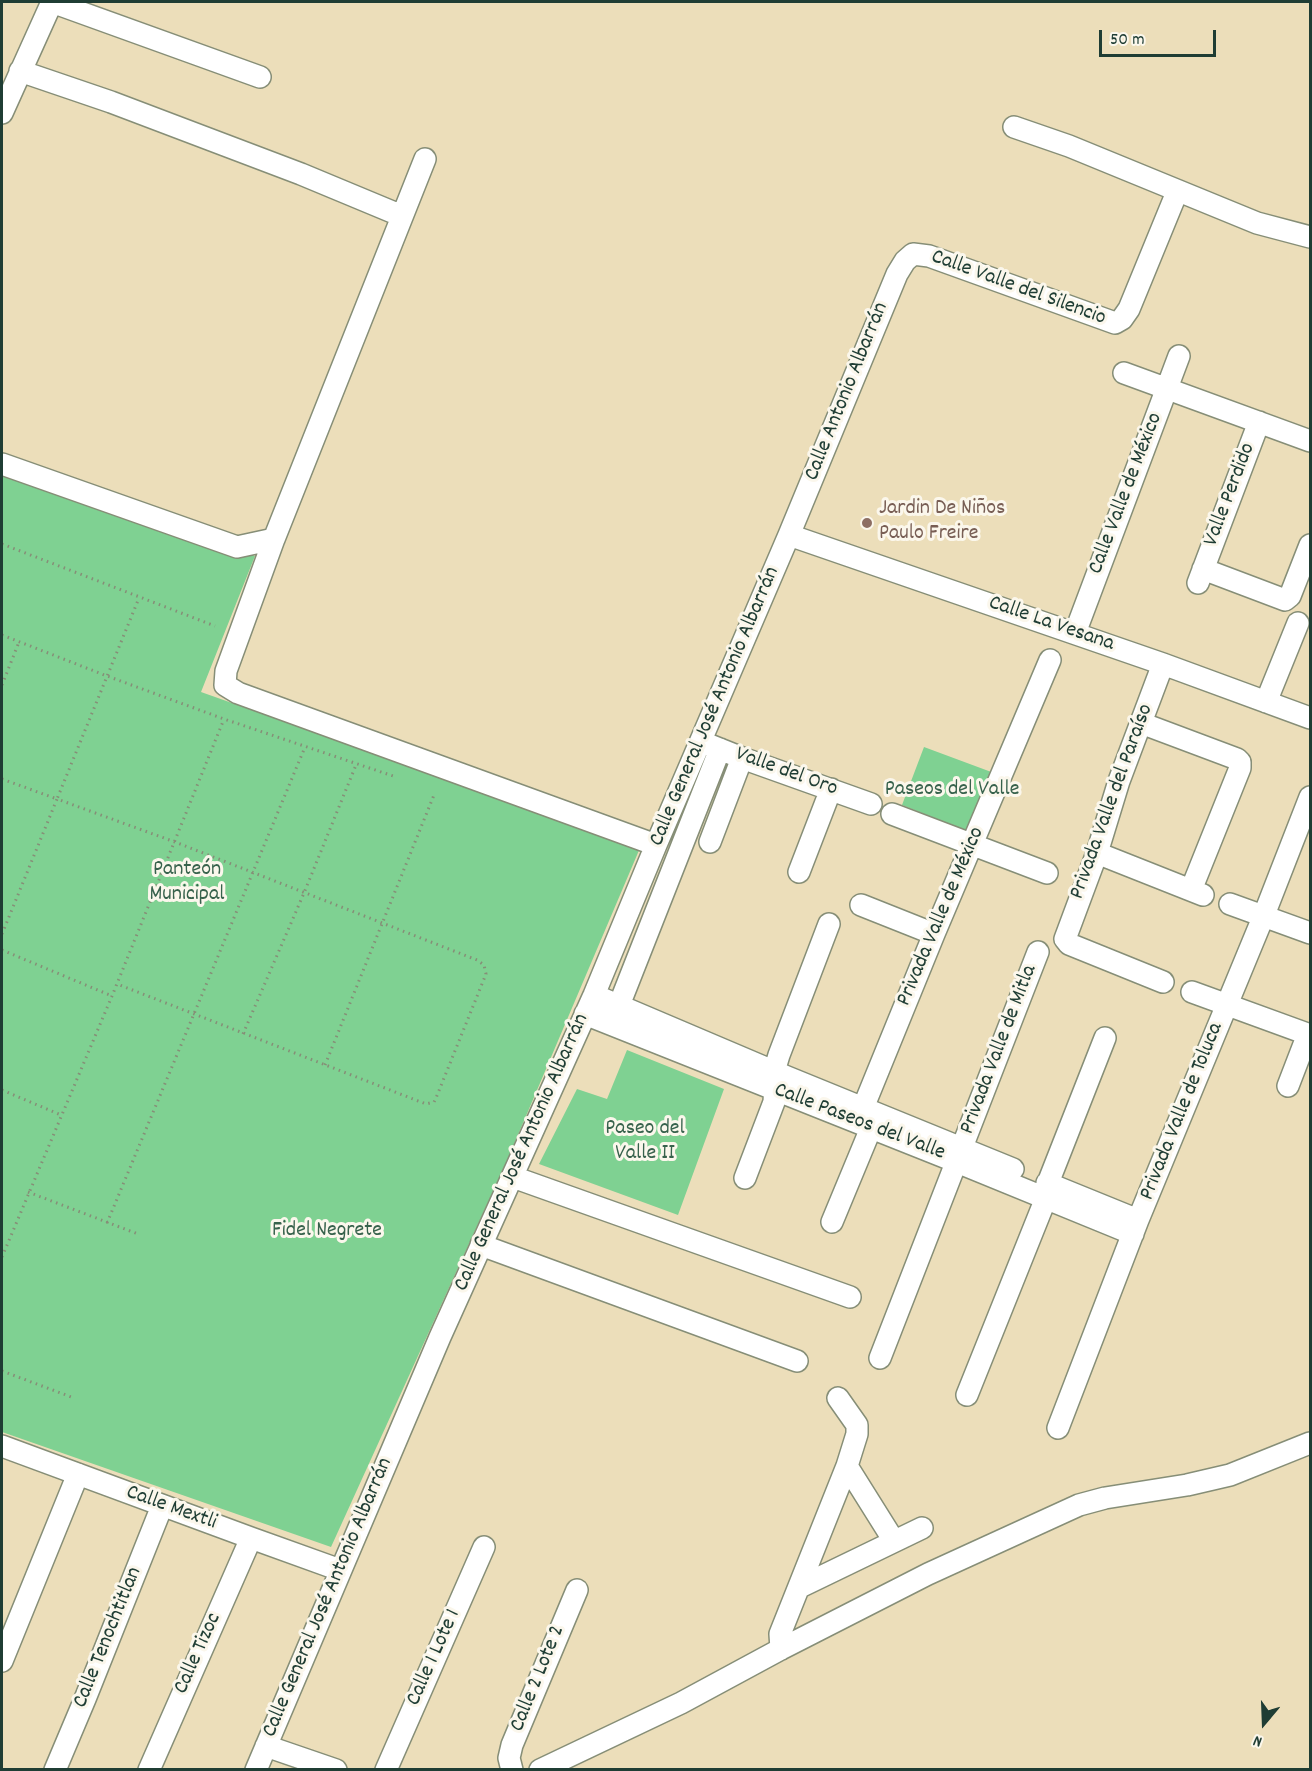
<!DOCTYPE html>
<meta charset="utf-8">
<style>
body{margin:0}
#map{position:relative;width:1312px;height:1771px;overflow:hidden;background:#ecdeba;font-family:Dekko,sans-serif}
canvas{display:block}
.frame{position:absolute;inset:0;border:3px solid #1f3d34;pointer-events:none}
.north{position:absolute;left:1234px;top:1693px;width:60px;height:60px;-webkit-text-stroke:4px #fbf7ec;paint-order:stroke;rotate:199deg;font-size:16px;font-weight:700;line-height:24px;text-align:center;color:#1f3d34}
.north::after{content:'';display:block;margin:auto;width:21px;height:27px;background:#1f3d34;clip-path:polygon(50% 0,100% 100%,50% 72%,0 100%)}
.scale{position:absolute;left:1099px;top:30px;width:117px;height:27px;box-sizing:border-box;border:3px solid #1f3d34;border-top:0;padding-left:8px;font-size:18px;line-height:21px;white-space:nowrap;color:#1f3d34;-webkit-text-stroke:4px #fbf7ec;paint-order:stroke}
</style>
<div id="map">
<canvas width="1312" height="1771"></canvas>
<div class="frame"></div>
<div class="north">N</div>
<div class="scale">50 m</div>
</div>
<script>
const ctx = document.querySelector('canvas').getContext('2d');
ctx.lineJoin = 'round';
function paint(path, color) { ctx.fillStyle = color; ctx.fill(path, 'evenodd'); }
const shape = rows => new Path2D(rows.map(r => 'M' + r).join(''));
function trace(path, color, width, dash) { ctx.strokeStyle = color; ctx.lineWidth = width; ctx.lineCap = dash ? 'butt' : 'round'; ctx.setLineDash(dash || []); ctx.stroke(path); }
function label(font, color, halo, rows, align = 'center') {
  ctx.font = font + ' Dekko,sans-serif'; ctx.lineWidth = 6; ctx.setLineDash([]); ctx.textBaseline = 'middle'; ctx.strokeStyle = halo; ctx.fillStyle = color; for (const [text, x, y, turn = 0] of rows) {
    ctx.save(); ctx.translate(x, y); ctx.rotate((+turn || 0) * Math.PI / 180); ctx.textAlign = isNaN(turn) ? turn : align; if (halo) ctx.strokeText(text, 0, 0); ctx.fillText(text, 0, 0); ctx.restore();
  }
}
const green = shape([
 [2,470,255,556,201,692,640,848,509,1156,331,1547,2,1432],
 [924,747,994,773,969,832,902,805],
 [627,1050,724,1089,678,1215,539,1164,577,1089,607,1099]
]);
const path = shape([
 [2,544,215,626],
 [2,635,107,676,224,719,396,777],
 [2,685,19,642],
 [2,779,57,799,139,598],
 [2,934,57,799,175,842,477,960,484,965,486,974,436,1098,434,1102,426,1104,117,984],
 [2,950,112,996],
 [243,1034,304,893,356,765],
 [325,1065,434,795],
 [2,1090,61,1115],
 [28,1192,138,1234],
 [107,1223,305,747],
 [2,1257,112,996,224,719],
 [2,1371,74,1398]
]);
const minor = shape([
 [52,2,260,77],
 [20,71,111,102,301,174,402,216],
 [2,113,52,2],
 [1014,127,1069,146,1257,223,1310,237],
 [425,159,274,539,226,671,225,685,238,693,656,845],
 [1124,373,1310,441],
 [2,464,237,547,274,539],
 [789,535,1163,664,1310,718],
 [1203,569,1285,600,1290,596,1310,545],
 [1198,583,1259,422],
 [1075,633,1179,356],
 [1163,664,1119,781,1097,853,1065,939,1069,944,1163,982],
 [1266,702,1298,623],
 [1141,723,1237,759,1240,762,1240,768,1191,890],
 [707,744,742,758,871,804],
 [892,814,1047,873],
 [710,842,742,758],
 [1097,853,1203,895],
 [799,872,831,789],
 [1230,904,1310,933],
 [861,905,934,934],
 [1192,992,1310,1035],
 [594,995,787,1077,1013,1169],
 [585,1014,957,1162,1133,1234],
 [614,1018,720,749],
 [1288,1086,1308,1034],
 [863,1108,934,934,1050,660],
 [513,1177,850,1297],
 [745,1178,774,1102,776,1065,779,1055,829,924],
 [1047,1183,1138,1220],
 [1048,1183,1105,1038],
 [832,1222,871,1128],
 [481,1245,797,1361],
 [880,1358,1038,952],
 [967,1395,1046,1198],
 [1058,1428,1138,1220,1264,915,1310,797],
 [2,1446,251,1538,340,1570],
 [847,1466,894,1541],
 [800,1587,922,1528],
 [781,1649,780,1634,847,1466,857,1434,857,1425,838,1398],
 [2,1661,78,1474],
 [266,1746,336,1770],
 [55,1770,85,1699,162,1506],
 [149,1770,251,1538],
 [256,1770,440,1337,594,995,656,845,789,535,897,274,905,261,913,254,929,256,1115,323,1122,319,1129,309,1177,192],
 [386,1770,484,1547],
 [512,1770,509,1758,512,1745,577,1590],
 [540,1770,681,1703,781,1649,928,1574,1079,1505,1105,1498,1187,1485,1230,1475,1310,1443]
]);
const markers = [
 [867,523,6,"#8d6e63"]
];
const streetNames = [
 ["Calle Valle del Silencio",1018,289,20],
 ["Calle Antonio Albarrán",848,392,-68],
 ["Calle Valle de México",1127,494,-69],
 ["Valle Perdido",1231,495,-69],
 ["Calle La Vesana",1051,625,19],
 ["Calle General José Antonio Albarrán",716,707,-67],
 ["Valle del Oro",786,773,20],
 ["Privada Valle del Paraíso",1113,802,-70],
 ["Privada Valle de México",942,917,-67],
 ["Privada Valle de Mitla",1000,1050,-69],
 ["Privada Valle de Toluca",1183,1112,-68],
 ["Calle Paseos del Valle",859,1123,21],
 ["Calle General José Antonio Albarrán",523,1153,-66],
 ["Calle Mextli",171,1509,20],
 ["Calle General José Antonio Albarrán",329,1598,-67],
 ["Calle Tenochtitlan",109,1638,-68],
 ["Calle Tizoc",199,1654,-66],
 ["Calle 1 Lote 1",435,1658,-66],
 ["Calle 2 Lote 2",539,1679,-68]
];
const educationNames = [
 ["Jardin De Niños",879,510],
 ["Paulo Freire",879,535]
];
const parkNames = [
 ["Paseos del Valle",952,791],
 ["Panteón",187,871],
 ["Municipal",187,896],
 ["Paseo del",645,1130],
 ["Valle II",645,1155],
 ["Fidel Negrete",327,1232]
];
paint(green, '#7fd192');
trace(minor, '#868e77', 24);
trace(path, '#868e77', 3, [1.5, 4.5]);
trace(minor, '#fff', 21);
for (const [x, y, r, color] of markers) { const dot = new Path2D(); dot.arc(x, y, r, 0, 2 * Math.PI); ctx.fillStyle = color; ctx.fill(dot); trace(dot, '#fbf7ec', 2); }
label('22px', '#1f3d34', '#fbf7ec', streetNames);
label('22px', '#785e54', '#fbf7ec', educationNames, 'left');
label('22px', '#37624c', '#fbf7ec', parkNames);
</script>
